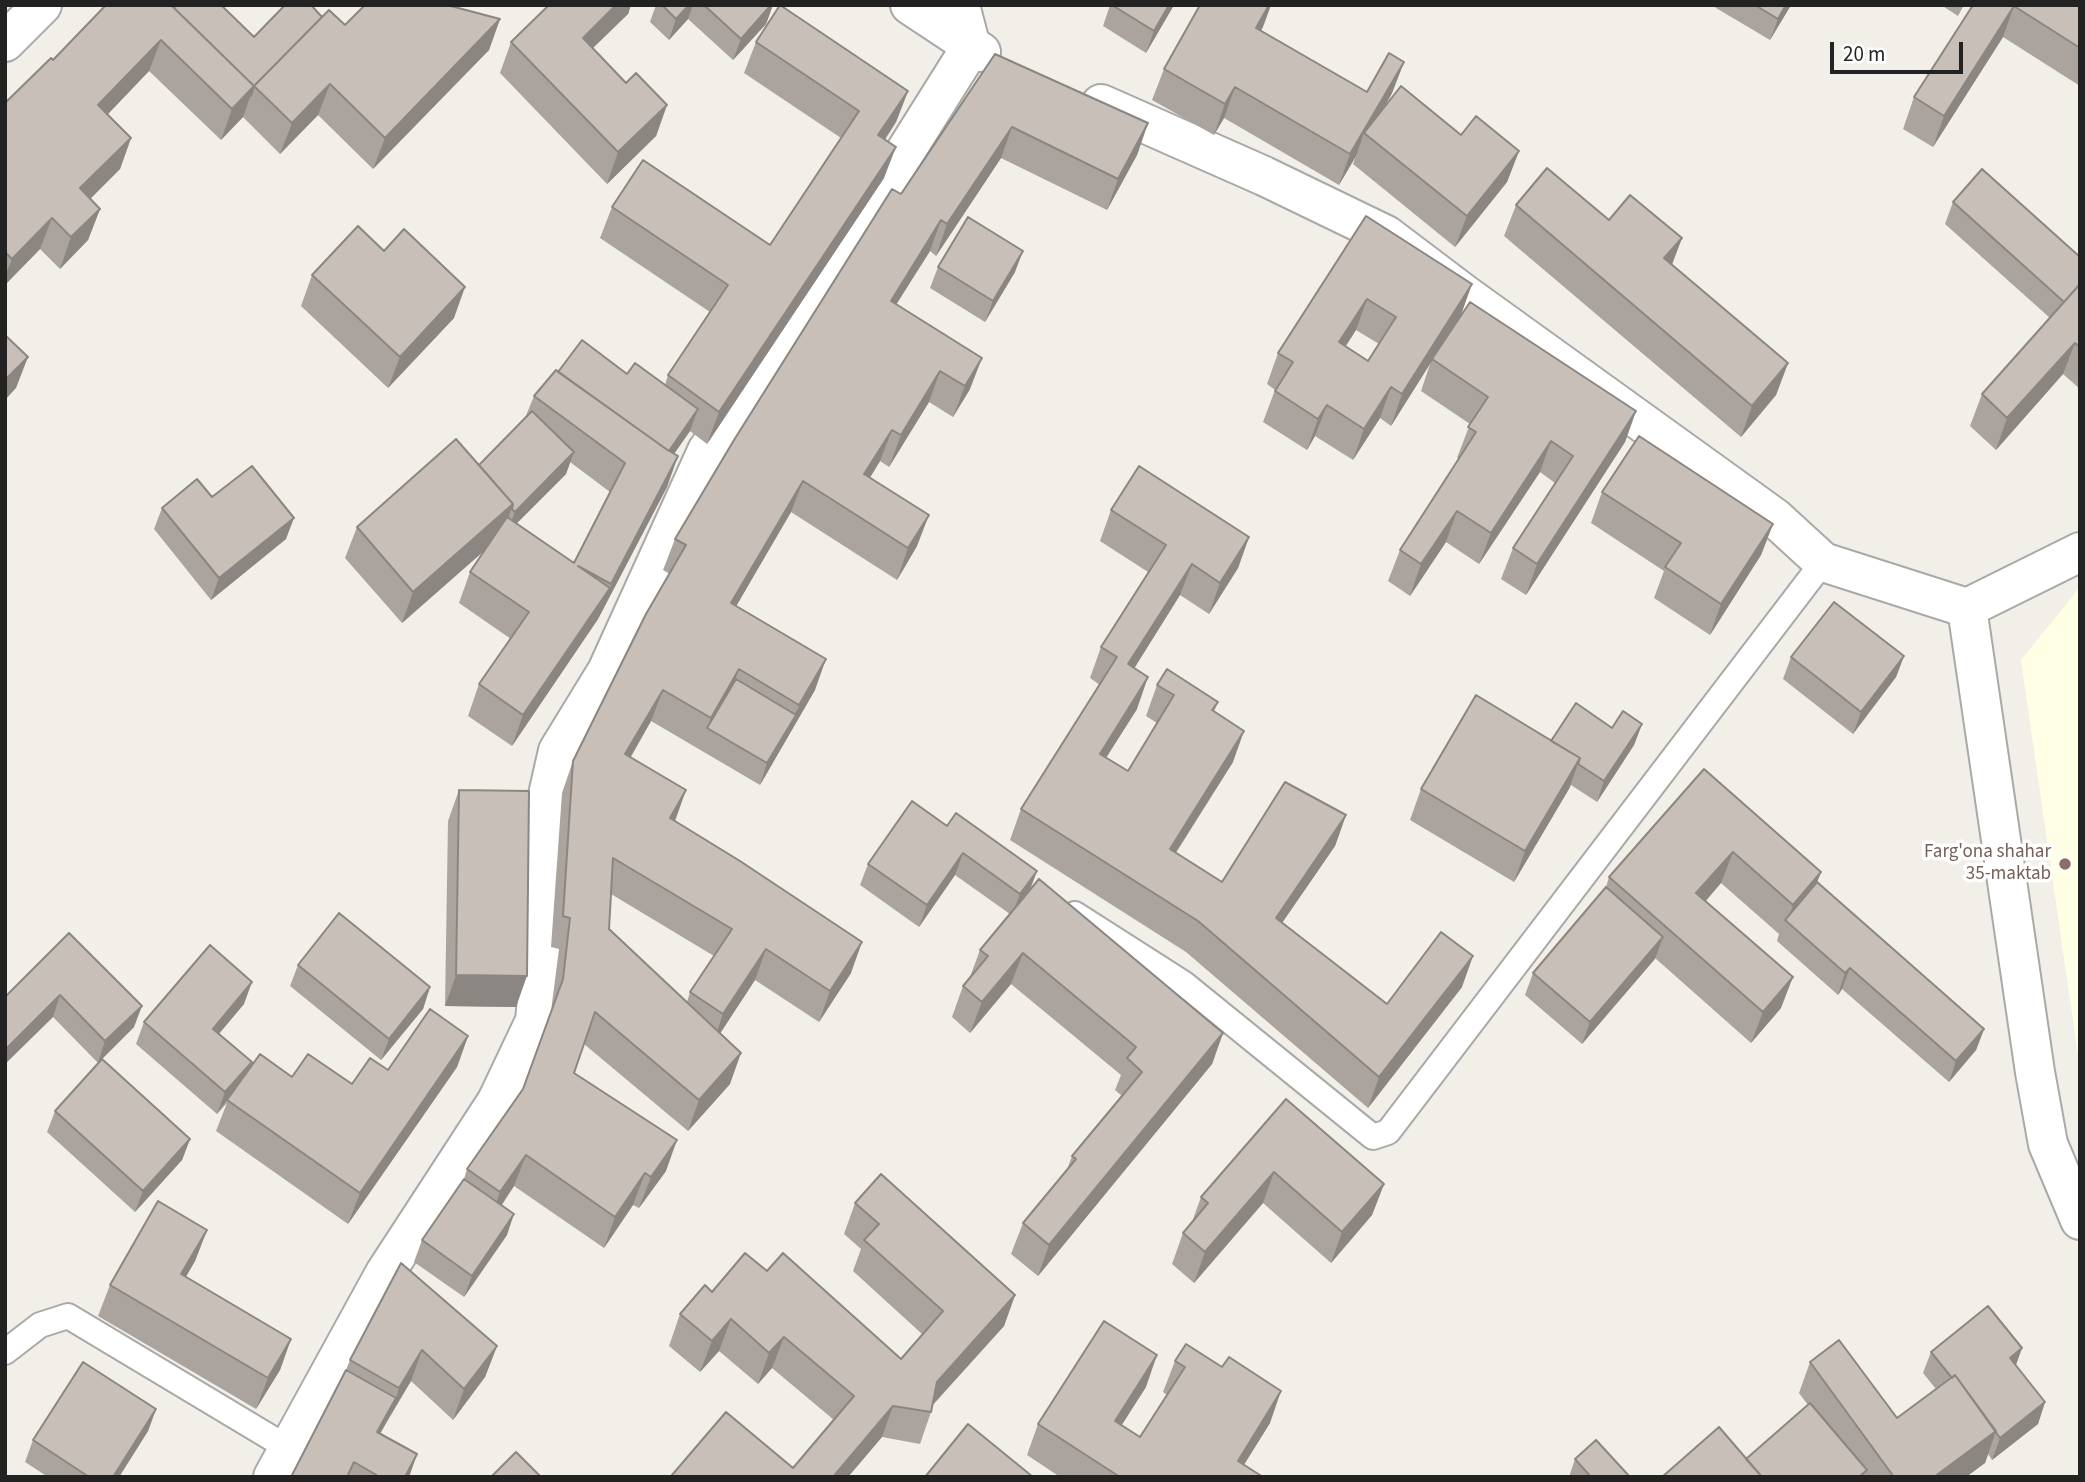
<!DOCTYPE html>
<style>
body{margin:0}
#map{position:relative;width:2085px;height:1482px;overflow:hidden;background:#f2efe9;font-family:"Source Sans 3",sans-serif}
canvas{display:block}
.frame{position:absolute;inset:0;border:7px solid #222;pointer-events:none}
.scale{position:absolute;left:1830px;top:42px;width:133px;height:32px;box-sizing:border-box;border:4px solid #222;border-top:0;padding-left:9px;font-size:21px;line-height:24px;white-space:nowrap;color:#222;-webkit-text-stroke:5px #fff;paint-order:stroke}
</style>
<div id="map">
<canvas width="2085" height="1482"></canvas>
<div class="frame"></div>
<div class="scale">20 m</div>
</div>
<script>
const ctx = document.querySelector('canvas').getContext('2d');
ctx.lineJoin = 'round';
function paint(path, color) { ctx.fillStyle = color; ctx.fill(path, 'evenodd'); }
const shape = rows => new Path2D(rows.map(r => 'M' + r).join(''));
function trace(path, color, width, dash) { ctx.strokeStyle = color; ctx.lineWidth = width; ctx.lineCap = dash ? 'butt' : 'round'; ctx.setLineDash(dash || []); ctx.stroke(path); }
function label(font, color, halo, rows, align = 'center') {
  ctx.font = font + ' "Source Sans 3",sans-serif'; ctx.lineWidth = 7; ctx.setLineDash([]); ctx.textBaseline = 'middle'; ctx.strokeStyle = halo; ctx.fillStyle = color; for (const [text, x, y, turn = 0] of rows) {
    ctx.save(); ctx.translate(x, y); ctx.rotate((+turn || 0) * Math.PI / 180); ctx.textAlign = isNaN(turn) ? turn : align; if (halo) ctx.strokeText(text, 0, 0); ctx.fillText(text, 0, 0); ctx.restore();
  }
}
const education = shape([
 [2080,587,2080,1069,2021,660]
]);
const lane = shape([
 [1075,914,1183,983,1373,1137,1388,1132,1823,562],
 [5,1352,40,1325,68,1316,288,1448]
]);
const street = shape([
 [910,5,981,52],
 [5,42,42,5],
 [1101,104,1264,176,1386,235,1464,294,1775,518,1823,562,1967,608,2080,552],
 [1967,608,2035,1072,2048,1144,2080,1220],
 [273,1477,385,1273,497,1101,535,1021,543,935,543,817,558,751,607,671,707,451,843,251,971,47,960,5]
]);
const wall = shape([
 [549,5,631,5,628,14,593,48,626,83,667,105,656,136,607,184,500,73,511,42],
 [656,5,773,5,766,24,733,60,688,19,669,40,650,22],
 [1110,5,1174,5,1146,53,1103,26],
 [1200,5,1271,5,1261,30,1367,92,1404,62,1392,93,1383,110,1461,135,1519,151,1507,182,1455,247,1353,164,1356,156,1339,185,1224,118,1214,135,1152,100,1164,69],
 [1711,5,1791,5,1770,40],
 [1941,5,1964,5,1958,16],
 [1973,5,2080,5,2080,86,2003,37,1933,147,1903,129,1914,97],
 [174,8,254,37,322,17,345,25,500,19,489,50,373,169,318,115,280,154,243,117,221,140,149,71,108,114,131,138,120,169,90,199,100,209,88,240,60,269,40,249,5,285,5,103,53,60],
 [756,42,908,91,896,122,885,140,884,178,707,444,690,431,674,454,667,487,598,619,512,746,468,716,479,684,511,639,459,603,470,572,484,551,402,623,345,558,357,527,479,465,525,418,534,396,558,372,627,374,665,385,668,375,710,312,600,238,612,207,770,245,841,138,744,73],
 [570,462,610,492,574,563,516,524,566,474],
 [995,54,1148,123,1137,155,1107,210,1001,158,936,256,930,251,896,304,970,389,953,417,929,402,889,467,880,461,870,478,917,546,897,580,791,512,736,606,815,690,760,785,651,721,631,757,675,821,851,973,819,1022,755,980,720,1033,730,1084,688,1131,584,1044,574,1073,666,1171,639,1208,633,1205,604,1248,514,1186,502,1205,507,1235,464,1297,414,1262,422,1240,464,1179,467,1169,523,1089,551,1011,559,949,551,947,562,793,573,761,670,574,663,570,675,539,901,194],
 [611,894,714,956,690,992,687,1002,609,929],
 [1953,202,2080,257,2080,389,2063,374,1996,450,1970,426,1982,394,2050,318,1945,224],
 [1516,205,1609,220,1682,238,1672,265,1788,363,1776,395,1741,437,1504,236],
 [1366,216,1461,315,1636,411,1625,442,1526,595,1501,579,1513,548,1555,483,1540,472,1479,564,1446,542,1410,596,1388,581,1400,550,1459,459,1457,458,1470,424,1421,391,1431,361,1391,426,1380,418,1353,460,1315,436,1307,450,1263,422,1275,390,1267,384,1278,353],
 [1356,330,1379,344,1368,361,1346,346],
 [938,267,1015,272,985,322,930,288],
 [312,275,454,318,388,388,301,306],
 [1602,492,1773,524,1761,555,1710,635,1654,598,1664,571,1591,523],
 [162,508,286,539,211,600,154,529],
 [1111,510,1249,537,1238,568,1209,614,1180,595,1134,668,1137,709,1106,757,1128,771,1157,723,1146,716,1157,685,1218,702,1214,712,1233,762,1176,853,1222,882,1346,815,1335,846,1282,923,1387,1004,1462,987,1368,1108,1186,952,1010,840,1021,809,1100,685,1090,678,1101,647,1148,572,1100,541],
 [1904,656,1896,677,1853,734,1783,679,1791,657],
 [1642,724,1634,745,1597,802,1571,785,1514,882,1410,820,1421,789,1551,741,1612,728],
 [1704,769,1821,872,1817,882,1984,1029,1976,1050,1949,1082,1842,989,1838,995,1777,941,1779,934,1721,883,1706,901,1781,1008,1751,1043,1655,958,1582,1044,1525,995,1533,973,1606,887,1609,877],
 [459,790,516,1007,445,1006,448,821],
 [947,826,1037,871,1029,892,1223,1033,1212,1064,1038,1276,1011,1254,1023,1223,1067,1170,1072,1156,1122,1096,1115,1090,1121,1075,1011,984,970,1033,952,1017,963,986,970,977,980,950,1010,914,955,875,919,927,860,885,868,864],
 [69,933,134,1027,98,1063,53,1017,5,1064,5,997],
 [298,965,430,987,423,1009,381,1060,290,986],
 [244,1004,219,1034,248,1070,292,1077,352,1084,468,1036,457,1067,348,1224,216,1131,227,1103,217,1114,136,1044,144,1022],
 [1286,1099,1384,1184,1372,1215,1331,1263,1263,1203,1194,1283,1172,1264,1183,1233,1192,1222,1201,1197],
 [55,1111,190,1139,182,1160,135,1212,47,1132],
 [855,1203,1015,1295,1004,1326,933,1405,931,1412,920,1444,882,1437,848,1477,671,1477,672,1475,793,1468,834,1420,772,1368,758,1384,719,1351,700,1372,669,1346,680,1314,712,1292,767,1271,901,1359,922,1334,853,1271,861,1249,844,1234],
 [207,1230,195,1261,186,1277,291,1339,280,1370,256,1409,98,1316,110,1285],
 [401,1263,497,1346,485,1377,453,1420,411,1381,380,1434,417,1454,409,1477,291,1477,346,1370,350,1360],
 [2022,1348,2016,1365,2045,1402,2038,1424,1992,1460,1988,1454,1985,1463,1966,1477,1662,1477,1746,1459,1808,1405,1799,1393,1810,1362,1897,1418,1936,1389,1923,1373,1931,1352],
 [1175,1361,1270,1423,1244,1465,1263,1477,1060,1477,1027,1455,1038,1424,1146,1387,1121,1425,1140,1437,1167,1395,1163,1392],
 [156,1409,148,1431,119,1477,48,1477,25,1462,33,1440],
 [1575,1459,1630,1477,1569,1477]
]);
const shadedWall = shape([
 [616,5,631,5,628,14,571,69,583,38],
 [689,5,693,5,688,19,669,40,676,19],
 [771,5,773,5,766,24,733,60,741,39],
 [1169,5,1174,5,1146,53,1154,31],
 [1269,5,1271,5,1263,27,1245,59,1256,28],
 [1786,5,1791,5,1770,40,1778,19],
 [2014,6,2003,37,1933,147,1944,116],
 [500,19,489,50,373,169,385,138],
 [161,40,149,71,87,136,98,105],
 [1404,62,1392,93,1368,136,1364,133,1356,156,1339,185,1350,154],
 [330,84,318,115,280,154,292,123],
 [254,86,243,117,221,140,232,109],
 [1235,87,1224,118,1214,135,1225,104],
 [908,91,896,122,867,166,878,135],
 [667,105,656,136,607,184,618,152],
 [1148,123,1137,155,1107,210,1118,179],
 [1012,127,1001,158,936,256,947,224],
 [131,138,120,169,69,220,80,188],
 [896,147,884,178,707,444,719,412],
 [1519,151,1507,182,1455,247,1467,216],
 [100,209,88,240,60,269,71,237],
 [52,218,40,249,5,285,5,276,12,259],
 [941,220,930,251,879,332,891,301],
 [1682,238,1670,269,1664,258],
 [1023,251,1015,272,985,322,993,301],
 [1472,284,1461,315,1391,426,1402,394],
 [465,287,454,318,388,388,400,357],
 [1367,299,1356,330,1328,373,1339,342],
 [2075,343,2063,374,1996,450,2007,418],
 [28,357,16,388,5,400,5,380],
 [982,358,970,389,953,417,965,386],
 [1788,363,1776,395,1741,437,1752,406],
 [940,371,929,402,889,467,901,435],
 [1391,387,1380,418,1353,460,1364,429],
 [1327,405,1315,436,1307,450,1318,419],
 [698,409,690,431,655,481,663,459],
 [1636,411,1625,442,1526,595,1537,564],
 [892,430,880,461,852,506,864,474],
 [1551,441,1540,472,1479,564,1491,533],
 [574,452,566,474,507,533,515,512],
 [678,456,667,487,598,619,512,746,523,715,610,588],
 [803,481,791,512,720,634,731,603],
 [513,504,502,535,402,623,413,592],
 [1457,511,1446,542,1410,596,1421,564],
 [929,515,917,546,897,580,908,548],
 [294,518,286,539,211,600,219,578],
 [1773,524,1761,555,1710,635,1721,604],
 [1249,537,1238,568,1209,614,1220,583],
 [1192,564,1180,595,1117,696,1128,664],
 [1904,656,1896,677,1853,734,1861,712],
 [826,659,815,690,760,785,767,763],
 [739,669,728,700,707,728,711,718],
 [1148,677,1137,709,1089,785,1100,754],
 [663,690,651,721,614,785,625,754],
 [1642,724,1634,745,1597,802,1604,781],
 [1244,731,1233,762,1158,880,1170,849],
 [1580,758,1569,789,1514,882,1525,851],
 [686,790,675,821,670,818],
 [1346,815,1335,846,1264,949,1276,918],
 [1733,852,1721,883,1685,924,1696,893],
 [963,853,955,875,919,927,927,905],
 [1037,871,1029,892,1012,915,1020,894],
 [1821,872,1809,903,1787,922,1793,905],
 [1663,937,1655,959,1582,1044,1590,1022],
 [862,942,851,973,819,1022,830,991],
 [766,949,755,980,712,1046,723,1014],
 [1023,953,1011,984,970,1033,982,1002],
 [1473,956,1462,987,1368,1108,1379,1077],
 [1850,968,1842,989,1838,995,1845,973],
 [456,975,527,976,516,1007,445,1006],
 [1793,977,1781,1008,1751,1043,1763,1012],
 [252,982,244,1004,205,1050,213,1029],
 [430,987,423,1009,381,1060,389,1039],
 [60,995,53,1017,5,1064,5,1050],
 [142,1006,134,1027,98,1063,105,1041],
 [1984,1029,1976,1050,1949,1082,1956,1061],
 [1223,1033,1212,1064,1038,1276,1049,1245],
 [468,1036,457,1067,348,1224,360,1193],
 [741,1053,730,1084,688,1131,699,1100],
 [252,1062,244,1083,227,1100,217,1114,225,1092],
 [190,1139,182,1160,135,1212,143,1191],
 [677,1140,666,1171,639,1208,651,1177],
 [526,1155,514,1186,489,1223,500,1192],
 [1274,1172,1263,1203,1194,1283,1205,1252],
 [645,1173,633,1205,604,1248,615,1217],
 [1384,1184,1372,1215,1331,1263,1342,1232],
 [514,1214,507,1235,464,1297,472,1276],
 [207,1230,195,1261,169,1305,181,1274],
 [1015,1295,1004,1326,925,1413,937,1382],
 [731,1319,719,1351,700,1372,712,1341],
 [784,1337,772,1368,758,1384,769,1353],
 [291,1339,280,1370,256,1409,268,1378],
 [497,1346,485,1377,453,1420,464,1389],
 [2022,1348,2014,1370,2010,1358],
 [422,1350,411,1381,388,1419,369,1454,377,1432,396,1398,399,1388],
 [1157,1355,1146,1387,1104,1453,1115,1421],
 [1281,1391,1270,1423,1236,1477,1238,1461],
 [2045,1402,2038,1424,1992,1460,2000,1438],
 [893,1406,882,1437,848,1477,833,1477],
 [156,1409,148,1431,119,1477,113,1477],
 [1996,1431,1985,1463,1966,1477,1934,1477],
 [417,1454,409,1477,405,1477]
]);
const building = shape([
 [106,5,171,5,254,86,232,109,161,40,98,105,131,138,80,188,100,209,71,237,52,218,12,259,5,252,5,103,51,58,53,60,106,5],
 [176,5,221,5,254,37,285,5,311,5,322,17,254,86,251,96,254,86,174,8,176,5],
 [365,5,447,5,500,19,385,138,330,84,292,123,254,86,329,10,345,25,365,5],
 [549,5,616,5,583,38,626,83,636,73,667,105,618,152,511,42,549,5],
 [662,5,689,5,676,19,662,5],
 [704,5,771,5,741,39,704,5],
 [780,5,908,91,878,135,896,147,719,412,668,375,728,285,612,207,643,160,770,245,859,111,756,42,780,5],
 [1112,5,1169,5,1154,31,1112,5],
 [1200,5,1269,5,1256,28,1367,92,1389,53,1404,62,1350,154,1235,87,1225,104,1164,69,1200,5],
 [1755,5,1786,5,1778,19,1755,5],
 [1973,5,2080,5,2080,48,2014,6,1944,116,1914,97,1973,5],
 [995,54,1148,123,1118,179,1012,127,947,224,941,220,891,301,982,358,965,386,940,371,901,435,892,430,864,474,929,515,908,548,803,481,731,603,826,659,799,705,739,669,711,718,663,690,625,754,686,790,670,818,740,861,862,942,830,991,766,949,723,1014,690,992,732,929,613,858,609,929,741,1053,699,1100,595,1012,574,1073,677,1140,651,1177,645,1173,615,1217,526,1155,500,1192,467,1169,523,1089,563,979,570,918,563,916,573,761,646,614,686,545,675,539,734,440,892,189,901,194,995,54],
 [1401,86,1461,135,1476,116,1519,151,1467,216,1364,133,1401,86],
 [1547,168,1609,220,1630,195,1682,238,1664,258,1788,363,1752,406,1516,205,1547,168],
 [1982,169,2080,257,2080,284,2064,302,1953,202,1982,169],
 [1366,216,1472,284,1402,394,1391,387,1364,429,1327,405,1318,419,1275,391,1293,362,1278,353,1366,216],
 [1367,299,1396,317,1368,361,1339,342,1367,299],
 [968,217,1023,251,993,301,938,267,968,217],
 [358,226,384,251,404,229,465,287,400,357,312,275,358,226],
 [2080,284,2080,347,2075,343,2007,418,1982,394,2080,284],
 [1470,302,1636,411,1537,564,1513,548,1573,456,1551,441,1491,533,1457,511,1421,564,1400,550,1476,432,1468,427,1488,397,1432,359,1470,302],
 [5,335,28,357,5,380,5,335],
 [582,340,627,374,635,363,698,409,669,451,558,372,582,340],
 [556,370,666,449,678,456,611,584,578,566,610,588,523,715,479,684,529,612,470,572,507,517,574,563,625,463,534,396,556,370],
 [532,411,574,452,515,512,512,509,513,504,479,465,532,411],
 [1639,436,1773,524,1721,604,1665,567,1681,543,1602,492,1639,436],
 [456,439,513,504,413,592,357,527,456,439],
 [252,466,294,518,219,578,162,508,197,479,212,497,252,466],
 [1139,466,1249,537,1220,583,1192,564,1128,664,1148,677,1100,754,1128,771,1174,695,1157,685,1167,669,1218,702,1212,710,1244,731,1170,849,1222,882,1285,782,1346,815,1276,918,1387,1004,1441,932,1473,956,1379,1077,1198,921,1021,809,1117,657,1101,647,1166,545,1111,510,1139,466],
 [1834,602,1904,656,1861,712,1791,657,1834,602],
 [736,679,796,715,767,763,707,728,736,679],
 [1476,695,1580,758,1525,851,1421,789,1476,695],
 [1576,703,1612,728,1623,711,1642,724,1604,781,1578,764,1580,758,1551,741,1576,703],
 [1704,769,1821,872,1793,905,1733,852,1696,893,1793,977,1763,1012,1609,877,1704,769],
 [459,790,529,791,527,976,456,975,459,790],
 [912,801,947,826,956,813,1037,871,1020,894,963,853,927,905,868,864,912,801],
 [1039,879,1223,1033,1049,1245,1023,1223,1076,1159,1072,1156,1142,1072,1127,1058,1136,1047,1023,953,982,1002,963,986,988,956,980,950,1039,879],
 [1817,882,1984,1029,1956,1061,1850,968,1845,973,1785,920,1817,882],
 [1606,887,1663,937,1590,1022,1533,973,1606,887],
 [339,913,430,987,389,1039,298,965,339,913],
 [69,933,142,1006,105,1041,60,995,5,1050,5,997,69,933],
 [210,945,252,982,213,1029,252,1062,225,1092,144,1022,210,945],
 [430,1009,468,1036,360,1193,227,1100,260,1054,292,1077,308,1054,352,1084,370,1058,388,1070,430,1009],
 [102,1059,190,1139,143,1191,55,1111,102,1059],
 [1286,1099,1384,1184,1342,1232,1274,1172,1205,1252,1183,1233,1208,1203,1201,1197,1286,1099],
 [881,1174,1015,1295,937,1382,931,1412,893,1406,833,1477,673,1477,672,1475,726,1412,793,1468,854,1396,784,1337,769,1353,731,1319,712,1341,680,1314,705,1285,712,1292,745,1253,767,1271,783,1253,901,1359,943,1311,864,1240,879,1224,855,1203,881,1174],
 [464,1179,514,1214,472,1276,422,1240,464,1179],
 [158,1201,207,1230,181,1274,291,1339,268,1378,110,1285,158,1201],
 [401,1263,497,1346,464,1389,422,1350,399,1388,350,1360,401,1263],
 [1988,1306,2022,1348,2010,1358,2045,1402,2000,1438,1955,1375,1952,1378,1931,1352,1988,1306],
 [1104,1321,1157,1355,1115,1421,1140,1437,1185,1367,1175,1361,1186,1344,1222,1367,1229,1357,1281,1391,1238,1461,1263,1477,1120,1477,1038,1424,1104,1321],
 [1839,1340,1897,1418,1955,1375,1996,1431,1934,1477,1894,1477,1810,1362,1839,1340],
 [83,1362,156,1409,113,1477,89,1477,33,1440,83,1362],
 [346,1370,396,1398,377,1432,417,1454,405,1477,380,1477,354,1462,347,1477,291,1477,346,1370],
 [1810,1403,1867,1470,1859,1477,1762,1477,1746,1459,1810,1403],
 [968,1424,1033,1477,925,1477,968,1424],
 [1719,1427,1762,1477,1662,1477,1719,1427],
 [1596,1440,1630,1477,1591,1477,1575,1459,1596,1440],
 [516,1452,541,1477,491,1477,516,1452]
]);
const markers = [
 [2065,864,7,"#8d6e63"]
];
const educationNames = [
 ["Farg'ona shahar",2051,853],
 ["35-maktab",2051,875]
];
paint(education, '#ffffe5');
trace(lane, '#a9a9a9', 28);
trace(street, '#a9a9a9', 42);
trace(lane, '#fff', 24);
trace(street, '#fff', 38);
paint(wall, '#aba49e');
paint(shadedWall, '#8b8681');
paint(building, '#c7bfb8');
trace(building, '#8b8681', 2);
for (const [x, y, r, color] of markers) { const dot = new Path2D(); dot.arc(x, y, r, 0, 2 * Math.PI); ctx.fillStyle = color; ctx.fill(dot); trace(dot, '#fff', 2.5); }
label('19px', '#785e54', '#fff', educationNames, 'right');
</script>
